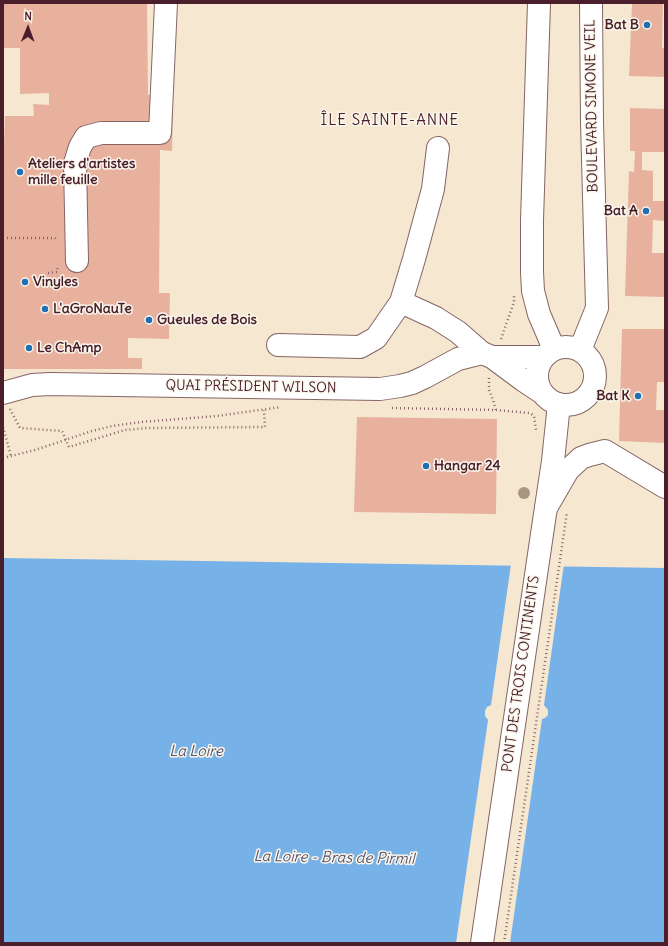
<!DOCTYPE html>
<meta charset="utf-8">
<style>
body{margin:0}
#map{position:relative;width:668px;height:946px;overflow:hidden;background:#f6e7d1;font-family:Delius,sans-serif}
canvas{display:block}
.frame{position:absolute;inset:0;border:4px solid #4a1f2b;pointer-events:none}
.north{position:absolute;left:8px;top:8px;width:40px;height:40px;-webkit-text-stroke:3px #fbf7ec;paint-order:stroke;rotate:1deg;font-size:11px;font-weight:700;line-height:16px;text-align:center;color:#4a1f2b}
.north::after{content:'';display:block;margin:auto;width:14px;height:18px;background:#4a1f2b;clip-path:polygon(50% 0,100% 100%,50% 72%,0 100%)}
</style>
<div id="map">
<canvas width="668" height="946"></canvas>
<div class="frame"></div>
<div class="north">N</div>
</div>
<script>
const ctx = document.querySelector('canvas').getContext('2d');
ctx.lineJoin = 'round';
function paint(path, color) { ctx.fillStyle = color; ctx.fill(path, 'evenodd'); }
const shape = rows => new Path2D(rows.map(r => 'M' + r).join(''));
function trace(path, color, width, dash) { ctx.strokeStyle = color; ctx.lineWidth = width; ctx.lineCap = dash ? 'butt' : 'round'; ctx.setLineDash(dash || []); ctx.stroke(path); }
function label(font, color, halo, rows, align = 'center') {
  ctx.font = font + ' Delius,sans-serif'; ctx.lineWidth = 3; ctx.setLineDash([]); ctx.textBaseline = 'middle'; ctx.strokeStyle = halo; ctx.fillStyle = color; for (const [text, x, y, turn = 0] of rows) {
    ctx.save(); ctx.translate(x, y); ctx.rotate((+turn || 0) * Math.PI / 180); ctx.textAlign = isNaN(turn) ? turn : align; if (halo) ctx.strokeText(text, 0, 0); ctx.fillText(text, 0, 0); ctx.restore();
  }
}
const water = shape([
 [3,558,665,568,665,943,3,943]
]);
const pier = shape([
 [511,564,564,564,544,705,548,710,548,715,545,718,542,719,510,943,456,943,488,720,485,716,485,711,487,707,491,705]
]);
const building = shape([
 [3,3,147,3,148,95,173,96,172,151,160,150,159,293,170,293,169,339,128,338,128,358,142,358,142,369,3,369,3,146,4,146,5,116,34,116,33,104,49,105,49,93,20,94,20,48,3,48],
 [632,3,663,3,662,48,665,48,665,77,629,76],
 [630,108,665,109,665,152,642,152,642,170,653,171,653,201,665,201,665,221,653,220,652,253,665,253,665,297,625,296,629,171,634,172,635,151,630,151],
 [622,329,665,329,665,382,657,382,656,410,665,410,665,443,619,441],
 [357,417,497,419,496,514,354,512]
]);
const path = shape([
 [3,238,55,238,57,240],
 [48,273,57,272,58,265],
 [501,339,514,302,514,296],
 [489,378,489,390,493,400,496,410],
 [392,408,496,410,530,413,534,416,536,430],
 [10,409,20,428,62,431,69,447,125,430,147,428,265,427,264,410],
 [3,427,11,456],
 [3,458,35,450,92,431,112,426,141,422,217,416,281,407],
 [504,943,567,512]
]);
const minor = shape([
 [77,261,75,163,80,147,86,137,101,133,160,133,166,3],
 [401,302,436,318,458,332,482,353],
 [278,345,360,347,376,338,401,302,414,259,433,189,438,148],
 [546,508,568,470,581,458,589,455,605,451,665,487]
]);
const major = shape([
 [539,3,532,220,532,272,533,291,539,314,554,349],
 '537 376a29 29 0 1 1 58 0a29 29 0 1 1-58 0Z',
 [580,350,597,308,592,122,591,3],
 [492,357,544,357],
 [3,393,32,385,50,384,380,389,400,386,412,383,425,377,458,359,482,353,492,357,523,380,541,392],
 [482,943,542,534,553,461,559,404]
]);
const trees = [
 [524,493]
];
const markers = [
 [647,25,4,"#1f6fb2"],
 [20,172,4,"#1f6fb2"],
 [646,211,4,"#1f6fb2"],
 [25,282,4,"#1f6fb2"],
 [45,309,4,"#1f6fb2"],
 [149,320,4,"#1f6fb2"],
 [29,348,4,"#1f6fb2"],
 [638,396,4,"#1f6fb2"],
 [426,466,4,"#1f6fb2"]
];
const poiNames = [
 ["Bat B",639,25,"right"],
 ["Ateliers d'artistes",28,164],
 ["mille feuille",28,180],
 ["Bat A",638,211,"right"],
 ["Vinyles",33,282],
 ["L'aGroNauTe",53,309],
 ["Gueules de Bois",157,320],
 ["Le ChAmp",37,348],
 ["Bat K",630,396,"right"],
 ["Hangar 24",434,466]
];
const streetNames = [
 ["BOULEVARD SIMONE VEIL",592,106,-91],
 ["QUAI PRÉSIDENT WILSON",251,387,1],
 ["PONT DES TROIS CONTINENTS",521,674,-82]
];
const neighbourhoodNames = [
 ["ÎLE SAINTE-ANNE",390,121]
];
const waterNames = [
 ["La Loire",196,752],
 ["La Loire - Bras de Pirmil",334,858,1]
];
paint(water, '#76b1e7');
paint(pier, '#f6e7d1');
paint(building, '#e7b19e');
trace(minor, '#866565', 24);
trace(major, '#866565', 24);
trace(path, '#866565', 2.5, [1, 3]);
trace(minor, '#fff', 22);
trace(major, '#fff', 22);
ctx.fillStyle = '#a89682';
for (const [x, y] of trees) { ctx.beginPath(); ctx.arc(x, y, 6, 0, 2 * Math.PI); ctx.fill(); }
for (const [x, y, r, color] of markers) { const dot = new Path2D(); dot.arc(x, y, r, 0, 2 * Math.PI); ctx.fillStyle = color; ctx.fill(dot); trace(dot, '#fbf7ec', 1.5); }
label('bold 14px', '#4a1f2b', '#fbf7ec', poiNames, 'left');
label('14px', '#4a1f2b', '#fbf7ec', streetNames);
ctx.letterSpacing = '1px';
label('15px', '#4a1f2b', '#fbf7ec', neighbourhoodNames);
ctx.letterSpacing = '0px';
label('italic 15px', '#59526d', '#fbf7ec', waterNames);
</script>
